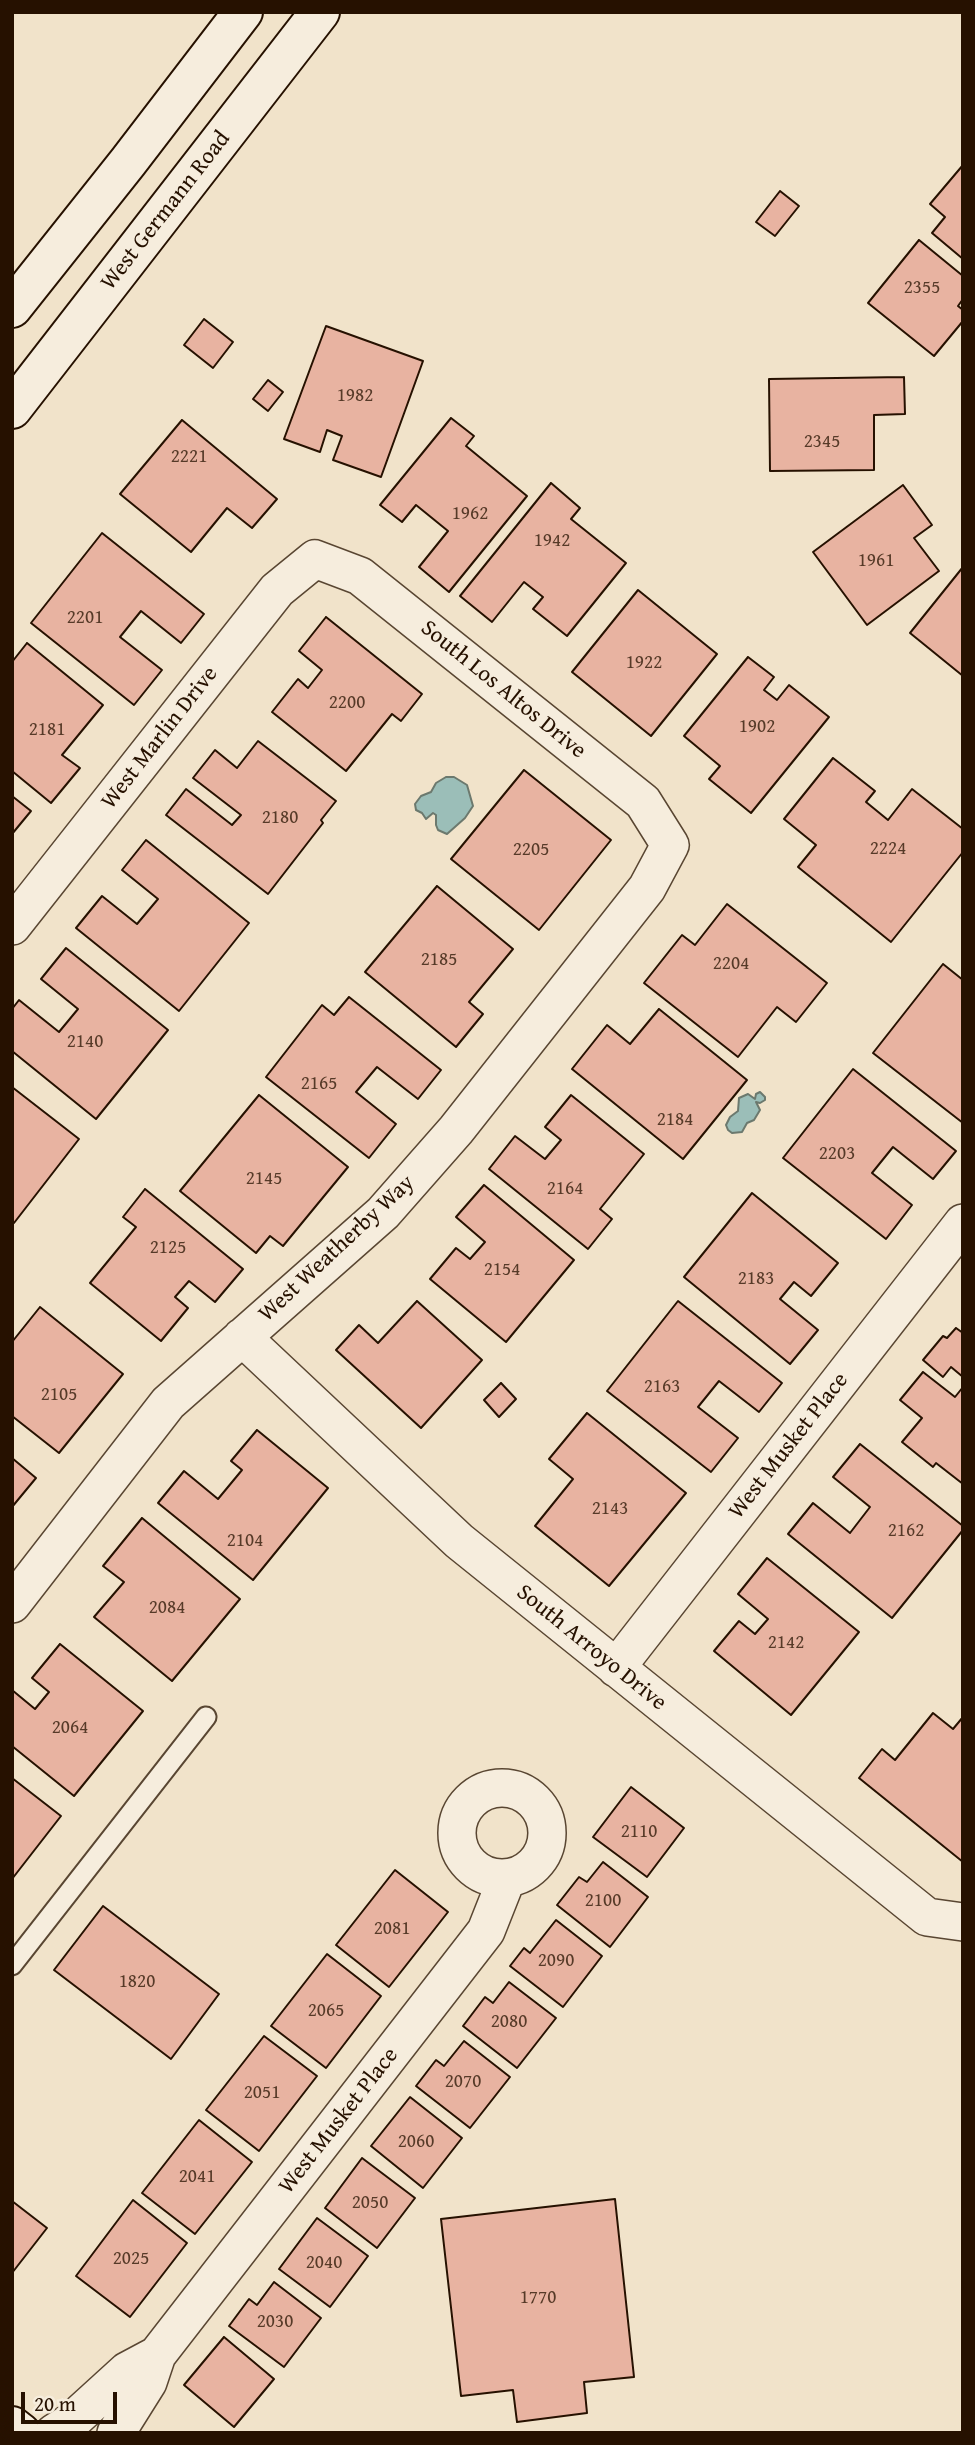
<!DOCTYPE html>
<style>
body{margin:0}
#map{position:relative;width:975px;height:2445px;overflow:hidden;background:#f1e3ca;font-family:"Gentium Book Plus",serif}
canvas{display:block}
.frame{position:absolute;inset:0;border:14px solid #261100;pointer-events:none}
.scale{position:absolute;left:21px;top:2392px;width:96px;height:32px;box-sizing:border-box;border:4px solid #261100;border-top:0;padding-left:9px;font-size:21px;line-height:24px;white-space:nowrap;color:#261100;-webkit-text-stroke:5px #f6eddd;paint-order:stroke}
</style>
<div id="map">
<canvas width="975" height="2445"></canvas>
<div class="frame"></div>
<div class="scale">20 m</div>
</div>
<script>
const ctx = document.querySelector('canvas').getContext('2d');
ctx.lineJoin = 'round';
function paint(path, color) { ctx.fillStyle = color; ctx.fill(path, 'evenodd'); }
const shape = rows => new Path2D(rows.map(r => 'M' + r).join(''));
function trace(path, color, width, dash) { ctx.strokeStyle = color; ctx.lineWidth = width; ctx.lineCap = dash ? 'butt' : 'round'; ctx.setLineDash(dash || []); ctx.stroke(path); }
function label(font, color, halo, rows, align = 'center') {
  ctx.font = font + ' "Gentium Book Plus",serif'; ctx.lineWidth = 5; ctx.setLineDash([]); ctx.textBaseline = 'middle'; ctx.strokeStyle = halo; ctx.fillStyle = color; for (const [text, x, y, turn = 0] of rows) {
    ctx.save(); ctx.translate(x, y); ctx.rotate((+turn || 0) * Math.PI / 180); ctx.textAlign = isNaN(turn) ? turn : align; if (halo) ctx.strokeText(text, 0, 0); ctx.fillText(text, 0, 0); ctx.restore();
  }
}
const water = shape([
 [446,777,454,777,467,785,473,806,465,818,447,834,438,830,436,825,436,815,433,813,426,819,422,813,416,810,415,804,421,796,431,792,436,783,446,777],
 [760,1092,765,1097,765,1100,760,1103,756,1102,760,1110,754,1120,747,1123,742,1132,732,1133,728,1130,726,1125,730,1117,738,1111,739,1098,748,1094,755,1099,756,1094,760,1092]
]);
const building = shape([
 [963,165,963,259,932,233,945,217,930,204,963,165],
 [780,191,799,206,775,236,756,222,780,191],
 [919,240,963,276,963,299,958,306,963,310,963,321,934,356,868,303,919,240],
 [204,319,233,342,213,368,184,345,204,319],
 [326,326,423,361,381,477,333,460,342,436,327,430,320,452,284,439,326,326],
 [904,377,905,414,874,415,874,470,770,471,769,379,904,377],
 [268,380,283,392,268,411,253,399,268,380],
 [451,418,474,436,466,446,527,496,449,592,419,567,448,531,416,505,402,522,380,505,451,418],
 [182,420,277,499,252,528,227,508,191,552,120,494,182,420],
 [551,483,580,508,571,519,626,563,567,636,533,609,543,597,524,582,492,622,460,596,551,483],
 [903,485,932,525,914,538,939,571,867,625,813,552,903,485],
 [102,533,204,614,181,643,141,611,120,637,162,670,134,705,31,623,102,533],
 [963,567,963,676,910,633,963,567],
 [638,590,717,654,651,736,572,672,638,590],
 [326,617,422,694,401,721,392,714,346,771,272,712,298,679,308,688,322,670,299,651,326,617],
 [27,643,103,705,62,755,80,768,51,803,12,771,12,662,27,643],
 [748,657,774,677,764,690,777,700,789,685,829,717,751,813,709,779,720,766,684,736,748,657],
 [258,741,336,801,321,820,323,823,268,894,166,815,186,789,232,825,241,815,193,778,215,750,237,768,258,741],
 [833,758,875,791,866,802,888,820,912,789,963,829,963,852,891,942,798,867,816,845,784,819,833,758],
 [524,770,611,840,539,930,451,859,524,770],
 [12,796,31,811,12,834,12,796],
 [146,840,249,923,179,1011,76,928,102,896,137,924,158,899,122,870,146,840],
 [437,886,513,949,469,1002,483,1014,456,1047,365,972,437,886],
 [727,904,827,983,796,1022,777,1007,738,1057,644,983,682,935,695,945,727,904],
 [66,948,168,1030,96,1119,12,1051,12,1009,19,1000,59,1032,78,1009,41,979,66,948],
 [943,964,963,980,963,1123,873,1053,943,964],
 [349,997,441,1070,418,1099,377,1067,356,1092,396,1124,369,1158,266,1077,322,1005,334,1015,349,997],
 [659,1009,747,1080,683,1159,572,1069,607,1025,630,1044,659,1009],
 [853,1069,956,1151,933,1179,893,1147,872,1173,912,1205,886,1239,783,1158,853,1069],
 [12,1087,79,1139,14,1223,12,1222,12,1087],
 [259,1095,348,1167,283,1246,270,1236,256,1253,180,1191,259,1095],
 [571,1095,644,1154,600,1209,612,1219,588,1249,489,1169,515,1136,545,1159,561,1140,545,1127,571,1095],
 [484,1185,574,1260,506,1342,430,1279,456,1248,470,1259,485,1242,456,1217,484,1185],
 [145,1189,243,1269,215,1302,189,1281,175,1297,188,1308,161,1341,90,1283,136,1227,123,1217,145,1189],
 [752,1193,838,1263,811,1296,794,1282,780,1299,818,1330,790,1364,684,1277,752,1193],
 [417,1301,482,1360,421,1428,336,1350,359,1325,378,1343,417,1301],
 [678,1301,782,1383,759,1412,719,1381,698,1407,738,1438,711,1472,607,1391,678,1301],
 [40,1307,123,1374,59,1453,12,1416,12,1342,40,1307],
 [956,1328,963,1333,963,1377,951,1367,943,1377,923,1360,943,1336,947,1338,956,1328],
 [923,1372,955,1397,963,1387,963,1484,936,1463,933,1467,902,1442,922,1418,900,1400,923,1372],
 [501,1383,516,1399,499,1417,484,1400,501,1383],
 [587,1413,686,1493,609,1586,535,1526,573,1479,549,1459,587,1413],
 [257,1430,328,1488,253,1580,158,1503,184,1471,218,1499,242,1470,231,1461,257,1430],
 [860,1444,963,1526,963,1530,892,1618,788,1534,813,1503,850,1533,870,1507,833,1477,860,1444],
 [12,1458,36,1478,12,1507,12,1458],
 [142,1518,240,1599,172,1681,94,1617,124,1582,103,1566,142,1518],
 [767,1558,859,1632,791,1715,714,1651,739,1621,755,1634,768,1619,738,1594,767,1558],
 [60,1644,143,1711,74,1796,12,1746,12,1690,35,1709,49,1692,32,1678,60,1644],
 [933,1713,953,1729,963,1717,963,1862,859,1778,882,1749,895,1760,933,1713],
 [12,1778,61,1816,12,1879,12,1778],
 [631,1787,684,1828,647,1877,593,1837,631,1787],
 [603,1862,648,1897,610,1947,557,1905,579,1877,587,1882,603,1862],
 [395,1870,448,1912,389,1987,336,1945,395,1870],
 [103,1906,219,1994,171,2059,54,1970,103,1906],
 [556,1920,602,1956,563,2007,510,1966,524,1948,530,1953,556,1920],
 [327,1954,381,1996,326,2068,271,2026,327,1954],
 [509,1982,556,2018,517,2068,463,2026,485,1997,493,2003,509,1982],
 [264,2036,317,2076,259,2151,206,2110,264,2036],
 [464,2041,510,2077,470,2128,416,2086,436,2060,444,2066,464,2041],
 [410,2097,462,2138,423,2188,371,2146,410,2097],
 [199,2120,252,2162,195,2234,142,2193,199,2120],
 [362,2158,415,2198,377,2248,325,2208,362,2158],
 [615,2199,634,2377,584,2382,587,2413,517,2422,513,2390,461,2396,441,2219,615,2199],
 [133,2200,187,2243,130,2317,76,2276,133,2200],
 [12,2201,47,2228,12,2273,12,2201],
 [317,2218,368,2256,330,2307,279,2269,317,2218],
 [274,2282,321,2318,284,2367,229,2326,249,2299,257,2305,274,2282],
 [224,2337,274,2379,234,2427,184,2385,224,2337]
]);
const service = shape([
 [12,1965,206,1717]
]);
const minor = shape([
 [12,926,277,590,315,559,360,576,643,802,670,845,647,888,456,1130,383,1213,168,1403,12,1604],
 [242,1337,459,1541,927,1917,963,1922],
 [616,1668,963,1223],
 '457 1833a45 45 0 1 1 90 0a45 45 0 1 1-90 0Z',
 [54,2433,71,2422,127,2371,157,2355],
 [116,2433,148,2382,157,2355,486,1931,507,1878]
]);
const secondary = shape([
 [12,308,128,162,243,12],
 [12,409,320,12],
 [12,2426,21,2433]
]);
const numberNames = [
 ["2355",922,288],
 ["1982",355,396],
 ["2345",822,442],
 ["2221",189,457],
 ["1962",470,514],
 ["1942",552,541],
 ["1961",876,561],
 ["2201",85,618],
 ["1922",644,663],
 ["2200",347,703],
 ["1902",757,727],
 ["2181",47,730],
 ["2180",280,818],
 ["2224",888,849],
 ["2205",531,850],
 ["2185",439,960],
 ["2204",731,964],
 ["2140",85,1042],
 ["2165",319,1084],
 ["2184",675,1120],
 ["2203",837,1154],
 ["2145",264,1179],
 ["2164",565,1189],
 ["2125",168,1248],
 ["2154",502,1270],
 ["2183",756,1279],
 ["2163",662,1387],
 ["2105",59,1395],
 ["2143",610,1509],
 ["2162",906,1531],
 ["2104",245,1541],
 ["2084",167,1608],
 ["2142",786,1643],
 ["2064",70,1728],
 ["2110",639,1832],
 ["2100",603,1901],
 ["2081",392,1929],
 ["2090",556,1961],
 ["1820",137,1982],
 ["2065",326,2011],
 ["2080",509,2022],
 ["2070",463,2082],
 ["2051",262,2093],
 ["2060",416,2142],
 ["2041",197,2177],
 ["2050",370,2203],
 ["2025",131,2259],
 ["2040",324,2263],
 ["1770",538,2298],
 ["2030",275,2322]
];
const streetNames = [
 ["West Germann Road",166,211,-52],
 ["South Los Altos Drive",503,690,39],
 ["West Marlin Drive",160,738,-52],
 ["West Weatherby Way",337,1249,-43],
 ["West Musket Place",789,1446,-52],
 ["South Arroyo Drive",591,1648,39],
 ["West Musket Place",339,2121,-52]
];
paint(water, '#9bbeb8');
trace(water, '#6c796e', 2);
paint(building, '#e8b3a1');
trace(building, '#261100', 2);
trace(service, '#594632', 23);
trace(minor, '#594632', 40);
trace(secondary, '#261100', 42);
trace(service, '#f6eddd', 19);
trace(minor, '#f6eddd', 37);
trace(secondary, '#f6eddd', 38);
label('19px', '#563a28', null, numberNames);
label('23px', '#261100', '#f6eddd', streetNames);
</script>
